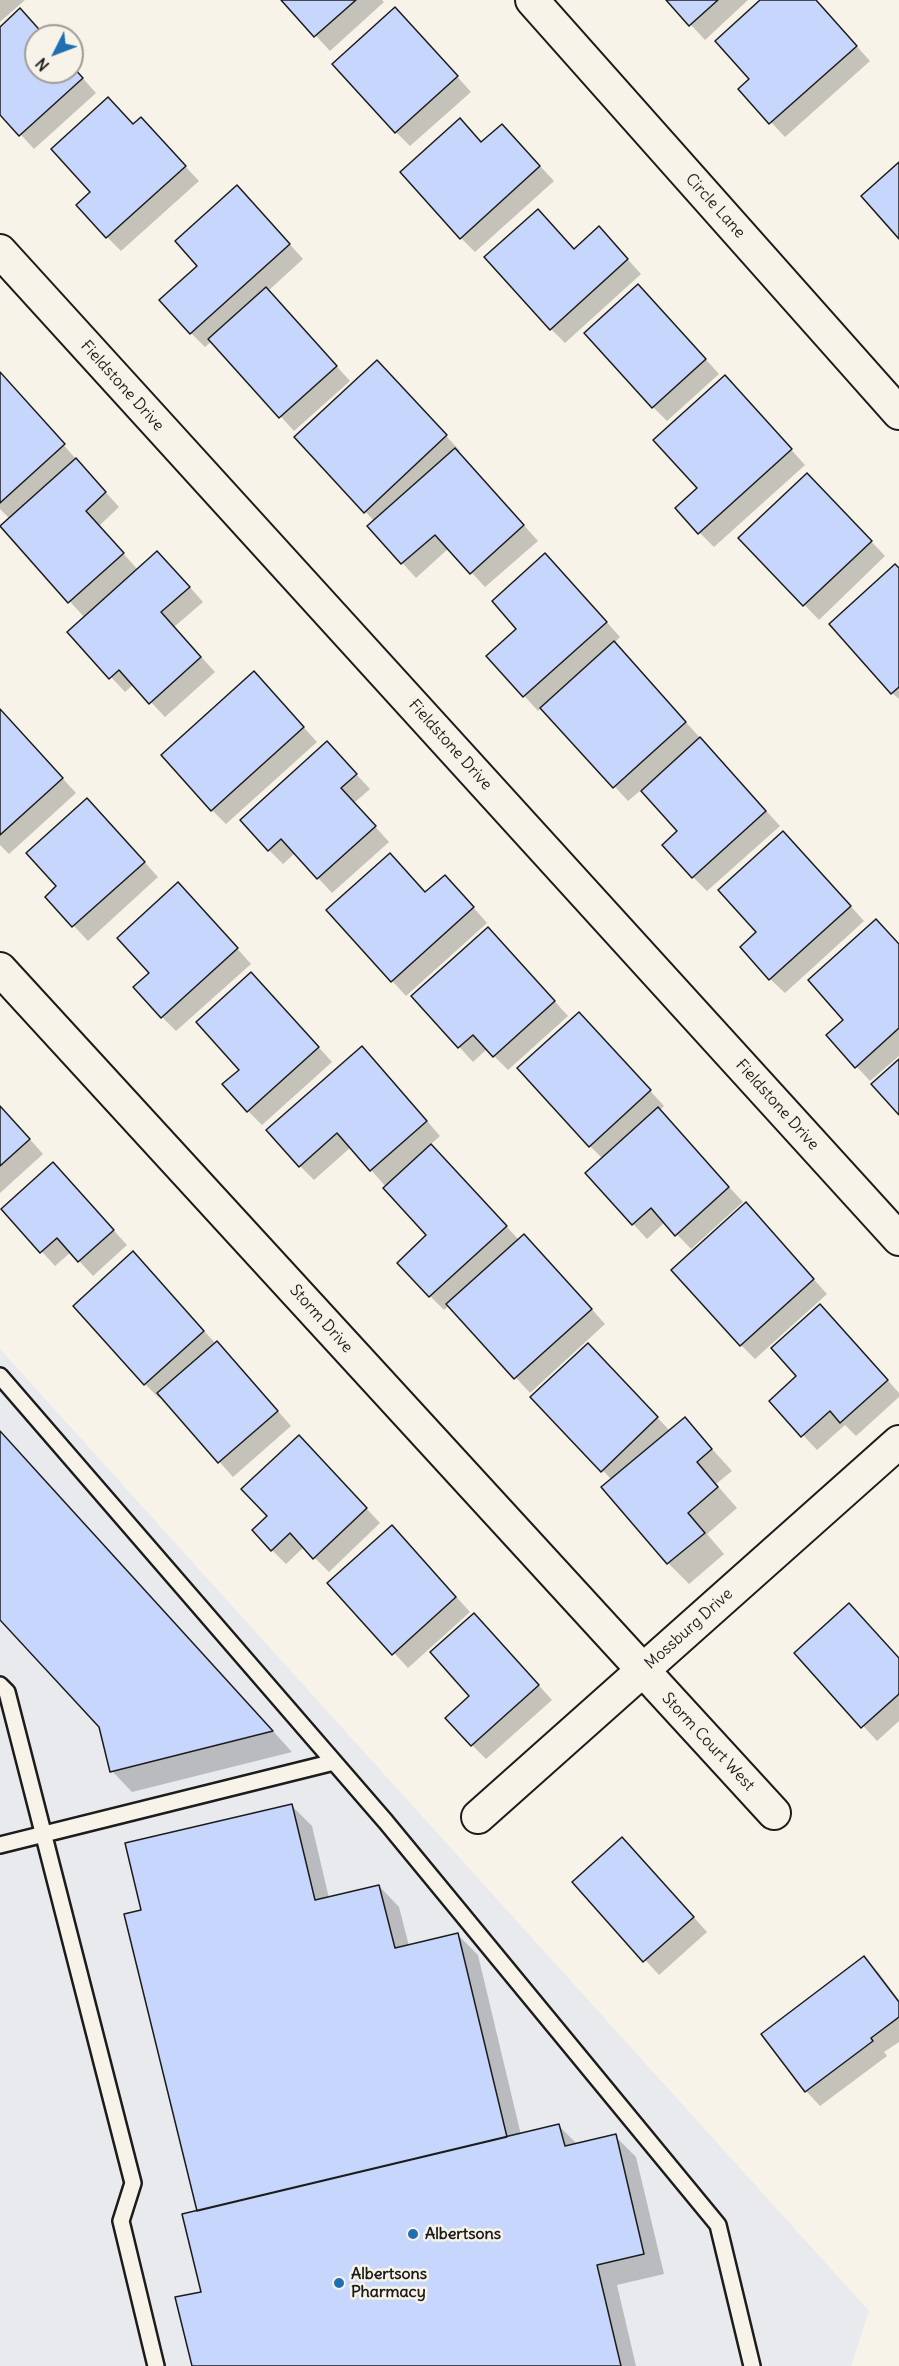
<!DOCTYPE html>
<style>
body{margin:0}
#map{position:relative;width:899px;height:2366px;overflow:hidden;background:#f7f3e8;font-family:Delius,sans-serif}
canvas{display:block}
.north{position:absolute;left:24px;top:24px;width:60px;height:60px;box-sizing:border-box;background:#f7f3e8;border:2px solid #9f9d96;border-radius:50%;rotate:228deg;font-size:16px;font-weight:700;line-height:24px;text-align:center;color:#1c1c1c}
.north::after{content:'';display:block;margin:auto;width:21px;height:27px;background:#1f6fb2;clip-path:polygon(50% 0,100% 100%,50% 72%,0 100%)}
</style>
<div id="map">
<canvas width="899" height="2366"></canvas>
<div class="north">N</div>
</div>
<script>
const ctx = document.querySelector('canvas').getContext('2d');
ctx.lineJoin = 'round';
function paint(path, color) { ctx.fillStyle = color; ctx.fill(path, 'evenodd'); }
const shape = rows => new Path2D(rows.map(r => 'M' + r).join(''));
function trace(path, color, width, dash) { ctx.strokeStyle = color; ctx.lineWidth = width; ctx.lineCap = dash ? 'butt' : 'round'; ctx.setLineDash(dash || []); ctx.stroke(path); }
function label(font, color, halo, rows, align = 'center') {
  ctx.font = font + ' Delius,sans-serif'; ctx.lineWidth = 5; ctx.setLineDash([]); ctx.textBaseline = 'middle'; ctx.strokeStyle = halo; ctx.fillStyle = color; for (const [text, x, y, turn = 0] of rows) {
    ctx.save(); ctx.translate(x, y); ctx.rotate((+turn || 0) * Math.PI / 180); ctx.textAlign = isNaN(turn) ? turn : align; if (halo) ctx.strokeText(text, 0, 0); ctx.fillText(text, 0, 0); ctx.restore();
  }
}
const built = shape([
 [0,1349,869,2311,851,2366,0,2366]
]);
const shadow = shape([
 [0,0,25,0,0,22],
 [283,0,382,0,384,2,330,51],
 [668,0,748,0,705,40],
 [762,0,815,0,870,61,785,137,740,89,751,79],
 [409,23,471,92,410,146,396,132],
 [0,29,45,36,36,36,36,72,72,72,72,66,96,93,34,149,0,112],
 [141,119,199,181,121,251,107,237,92,192,134,126],
 [516,140,554,181,475,252,461,238,482,144],
 [251,201,303,259,268,291,350,381,294,431,212,341,205,347,191,333,199,266],
 [613,243,641,274,565,343,551,329,574,250],
 [652,300,719,374,667,421,653,407],
 [0,374,119,507,99,526,138,570,172,567,203,602,174,627,215,672,165,717,134,684,125,692,69,632,85,618,2,527,10,519,0,509],
 [391,376,460,451,458,452,538,541,485,587,449,548,416,578,369,526,374,521,365,511],
 [739,392,805,465,714,547,700,533,699,488],
 [821,489,885,556,819,620,740,538],
 [559,569,620,637,614,643,780,826,707,891,693,877,679,832,641,790,628,801,542,707,538,711,488,656,518,629],
 [899,570,899,699,892,693],
 [268,688,317,742,226,824,212,810],
 [0,710,76,793,9,854,0,845],
 [341,758,370,789,354,803,389,842,332,893,295,853,283,864,269,850],
 [101,814,158,877,88,941,47,897,58,886],
 [797,847,864,921,785,993,770,979],
 [459,891,487,923,406,996,328,911,426,894],
 [193,899,251,964,176,1031,162,1017,151,973],
 [502,943,568,1016,508,1070,487,1049,473,1062,413,996],
 [899,945,899,1056,870,1081,828,1036,845,1020],
 [265,988,332,1062,262,1125,248,1111],
 [593,1028,664,1106,659,1111,743,1202,691,1249,665,1222,647,1239,587,1173,603,1159,590,1146],
 [376,1062,440,1136,430,1145,519,1240,524,1236,539,1250,605,1324,530,1393,450,1305,444,1310,430,1296,428,1235,351,1147,314,1180,300,1166],
 [0,1106,43,1154,0,1193],
 [67,1179,127,1245,93,1276,71,1252,55,1266,3,1209],
 [760,1219,827,1294,755,1359,741,1345],
 [147,1268,216,1344,231,1357,291,1426,233,1477,161,1396,159,1398,145,1384],
 [834,1320,899,1393,899,1397,856,1436,845,1425,817,1450,771,1401,798,1376],
 [608,1365,670,1431,685,1419,732,1471,716,1484,737,1508,707,1534,724,1554,689,1584,668,1563,603,1488,612,1480,532,1397],
 [0,1431,292,1752,132,1792,112,1771,100,1727,0,1618],
 [313,1451,380,1523,329,1572,304,1547,286,1564,272,1550,269,1516],
 [406,1541,470,1612,408,1668,330,1583],
 [488,1629,552,1700,486,1759,472,1745,472,1696],
 [796,1653,899,1659,899,1721,877,1741],
 [291,1805,312,1826,329,1898,379,1886,399,1907,409,1946,457,1934,478,1955,521,2135,559,2126,578,2145,615,2136,636,2157,664,2274,617,2285,636,2366,193,2366,203,2293,199,2212,143,1911],
 [636,1853,707,1932,659,1975,574,1882],
 [864,1958,878,1972,899,2000,899,2042,884,2052,887,2056,820,2106,806,2091]
]);
const building = shape([
 [281,0,356,0,314,37,281,0],
 [666,0,718,0,689,26,666,0],
 [760,0,816,0,857,46,769,124,738,89,749,79,715,41,760,0],
 [395,7,458,76,395,133,332,64,395,7],
 [20,8,45,36,36,36,36,72,72,72,72,66,83,78,19,136,0,115,0,27,20,8],
 [108,97,133,124,141,117,186,166,106,238,76,205,90,192,51,149,108,97],
 [460,118,481,142,502,124,540,166,460,239,400,172,460,118],
 [899,162,899,239,861,196,899,162],
 [237,185,290,244,190,334,159,300,197,266,175,241,237,185],
 [538,209,574,249,599,226,628,259,550,330,484,257,538,209],
 [638,284,706,359,652,408,584,333,638,284],
 [266,287,337,366,279,418,208,339,266,287],
 [377,360,447,435,364,513,294,437,377,360],
 [0,372,65,444,0,503,0,372],
 [725,375,792,449,698,534,675,508,697,488,653,440,725,375],
 [455,448,524,525,470,574,435,535,401,564,367,526,455,448],
 [76,458,106,492,86,511,124,553,68,603,0,526,76,458],
 [807,473,872,541,803,606,738,538,807,473],
 [157,551,190,587,161,612,201,657,149,704,119,670,109,679,67,632,157,551],
 [545,553,607,622,523,697,486,656,516,629,492,601,545,553],
 [895,564,899,568,899,687,891,694,829,624,895,564],
 [614,641,686,722,613,788,540,708,614,641],
 [254,671,304,727,211,811,161,755,254,671],
 [0,709,63,778,0,835,0,709],
 [700,737,766,811,692,878,662,845,677,831,641,791,700,737],
 [327,741,357,774,341,788,376,826,317,879,281,839,268,851,240,820,327,741],
 [87,798,145,862,72,927,45,897,56,886,26,853,87,798],
 [783,831,851,906,769,980,740,947,756,932,718,890,783,831],
 [390,853,425,892,445,875,474,907,391,982,326,910,390,853],
 [178,882,238,948,161,1018,133,987,149,973,117,938,178,882],
 [876,919,899,944,899,1028,855,1068,826,1035,843,1020,808,980,876,919],
 [488,927,555,1001,493,1057,473,1035,458,1048,411,996,488,927],
 [251,972,319,1047,247,1112,222,1084,239,1070,196,1022,251,972],
 [579,1012,651,1090,589,1147,517,1068,579,1012],
 [362,1046,427,1121,370,1171,337,1133,299,1167,266,1130,362,1046],
 [899,1059,899,1115,871,1084,899,1059],
 [0,1106,30,1139,0,1166,0,1106],
 [658,1107,729,1187,675,1236,651,1208,632,1225,585,1173,658,1107],
 [431,1144,507,1226,429,1297,397,1263,426,1235,383,1188,431,1144],
 [53,1162,114,1230,78,1262,57,1238,40,1253,1,1209,53,1162],
 [746,1202,814,1279,740,1346,671,1270,746,1202],
 [524,1234,592,1309,514,1379,446,1304,524,1234],
 [133,1251,204,1331,144,1385,73,1306,133,1251],
 [820,1304,888,1380,840,1423,830,1411,801,1437,769,1401,796,1376,771,1348,820,1304],
 [217,1341,278,1411,218,1463,157,1393,217,1341],
 [588,1343,658,1417,601,1472,530,1397,588,1343],
 [685,1417,712,1449,697,1462,718,1487,688,1513,705,1533,667,1564,601,1487,685,1417],
 [0,1431,40,1475,273,1731,110,1772,99,1727,0,1620,0,1431],
 [299,1435,367,1508,313,1559,290,1533,271,1551,252,1530,267,1516,241,1489,299,1435],
 [392,1525,456,1597,392,1655,327,1583,392,1525],
 [849,1603,899,1658,899,1694,861,1728,794,1653,849,1603],
 [474,1613,539,1685,471,1746,445,1718,469,1696,430,1652,474,1613],
 [292,1804,315,1900,379,1885,395,1948,458,1933,507,2137,197,2211,124,1914,141,1910,125,1843,292,1804],
 [622,1837,694,1917,643,1962,572,1882,622,1837],
 [864,1956,899,2002,899,2017,871,2038,873,2041,805,2092,761,2034,864,1956],
 [559,2124,565,2146,616,2134,644,2254,597,2265,621,2366,192,2366,175,2297,201,2292,182,2214,559,2124]
]);
const service = shape([
 [0,1376,386,1822,718,2225,752,2366],
 [0,1685,7,1692,133,2183,121,2221,156,2366],
 [0,1845,334,1762]
]);
const minor = shape([
 [532,0,899,413],
 [0,251,899,1239],
 [0,969,774,1813],
 [478,1817,899,1442]
]);
const markers = [
 [413,2234,6,"#1f6fb2"],
 [339,2283,6,"#1f6fb2"]
];
const streetNames = [
 ["Circle Lane",715,206,48],
 ["Fieldstone Drive",122,386,48],
 ["Fieldstone Drive",450,745,48],
 ["Fieldstone Drive",777,1105,48],
 ["Storm Drive",321,1319,48],
 ["Mossburg Drive",689,1629,-42],
 ["Storm Court West",708,1742,47]
];
const poiNames = [
 ["Albertsons",425,2234],
 ["Albertsons",351,2274],
 ["Pharmacy",351,2292]
];
paint(built, '#e9eaee');
paint(shadow, '#0003');
paint(building, '#c7d6fc');
trace(building, '#1c1c1c', 1.5);
trace(service, '#1c1c1c', 20);
trace(minor, '#1c1c1c', 36);
trace(service, '#f7f3e8', 15);
trace(minor, '#f7f3e8', 32);
for (const [x, y, r, color] of markers) { const dot = new Path2D(); dot.arc(x, y, r, 0, 2 * Math.PI); ctx.fillStyle = color; ctx.fill(dot); trace(dot, '#f7f3e8', 2); }
label('16px', '#1c1c1c', '#f7f3e8', streetNames);
label('bold 16px', '#1c1c1c', '#f7f3e8', poiNames, 'left');
</script>
